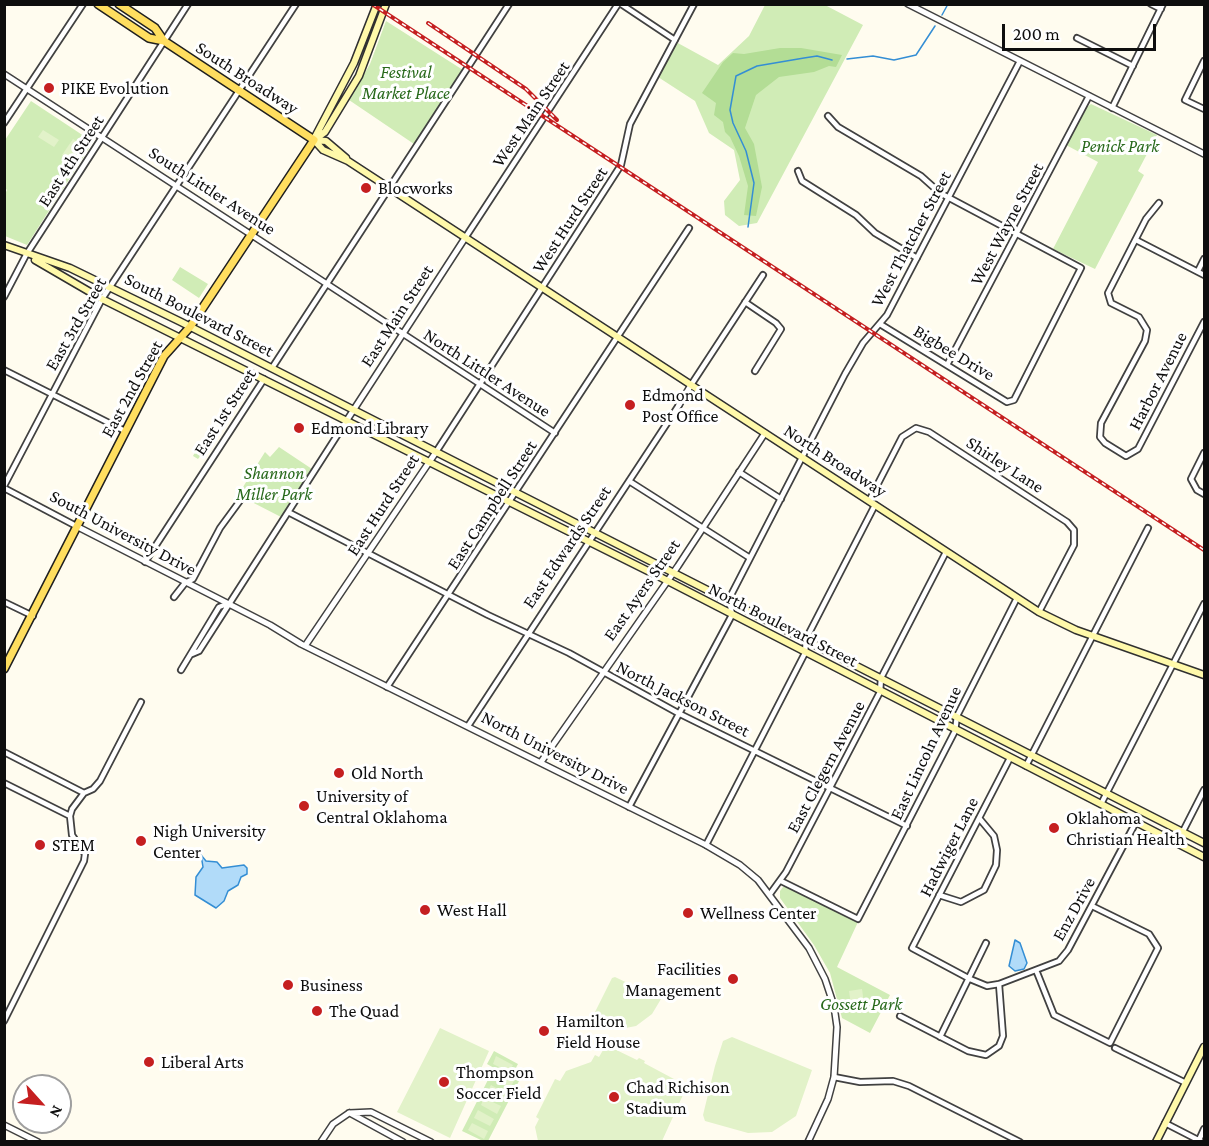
<!DOCTYPE html>
<style>
body{margin:0}
#map{position:relative;width:1209px;height:1146px;overflow:hidden;background:#fffcef;font-family:"Crimson Pro",serif}
canvas{display:block}
.frame{position:absolute;inset:0;border:6px solid #0e0e0e;pointer-events:none}
.north{position:absolute;left:12px;top:1074px;width:60px;height:60px;box-sizing:border-box;background:#fff;border:2px solid #9f9f9f;border-radius:50%;rotate:117deg;font-size:16px;font-weight:700;line-height:24px;text-align:center;color:#0e0e0e}
.north::after{content:'';display:block;margin:auto;width:21px;height:27px;background:#c51f20;clip-path:polygon(50% 0,100% 100%,50% 72%,0 100%)}
.scale{position:absolute;left:1002px;top:24px;width:154px;height:27px;box-sizing:border-box;border:3px solid #0e0e0e;border-top:0;padding-left:8px;font-size:18px;line-height:21px;white-space:nowrap;color:#0e0e0e;-webkit-text-stroke:4px #fff;paint-order:stroke}
</style>
<div id="map">
<canvas width="1209" height="1146"></canvas>
<div class="frame"></div>
<div class="north">N</div>
<div class="scale">200 m</div>
</div>
<script>
const ctx = document.querySelector('canvas').getContext('2d');
ctx.lineJoin = 'round';
function paint(path, color) { ctx.fillStyle = color; ctx.fill(path, 'evenodd'); }
const shape = rows => new Path2D(rows.map(r => 'M' + r).join(''));
function trace(path, color, width, dash) { ctx.strokeStyle = color; ctx.lineWidth = width; ctx.lineCap = dash ? 'butt' : 'round'; ctx.setLineDash(dash || []); ctx.stroke(path); }
function label(font, color, halo, rows, align = 'center') {
  ctx.font = font + ' "Crimson Pro",serif'; ctx.lineWidth = 6; ctx.setLineDash([]); ctx.textBaseline = 'middle'; ctx.strokeStyle = halo; ctx.fillStyle = color; for (const [text, x, y, turn = 0] of rows) {
    ctx.save(); ctx.translate(x, y); ctx.rotate((+turn || 0) * Math.PI / 180); ctx.textAlign = isNaN(turn) ? turn : align; if (halo) ctx.strokeText(text, 0, 0); ctx.fillText(text, 0, 0); ctx.restore();
  }
}
const green = shape([
 [765,5,825,5,863,25,757,223,739,226,725,215,724,201,740,180,734,150,709,133,695,101,658,77,676,42,718,65,749,36],
 [386,21,463,70,414,144,349,100,370,64],
 [31,101,93,142,27,245,5,236,5,194,7,190,5,188,5,140],
 [1091,104,1157,135,1138,171,1144,175,1095,269,1053,249,1098,162,1066,145,1087,107],
 [180,267,208,284,199,298,172,280],
 [200,442,207,447,198,459,193,456],
 [279,447,312,469,281,517,244,498,246,492,243,487,265,452,270,457],
 [783,887,789,887,858,922,837,967,890,995,870,1033,842,1018,830,973,814,945,780,898,780,891],
 [494,1051,518,1064,511,1077,519,1081,488,1141,483,1141,462,1131,494,1068,487,1064]
]);
const forest = shape([
 [780,48,801,48,842,55,836,67,829,66,814,72,779,77,756,95,745,128,754,144,762,187,756,216,744,215,748,186,739,156,730,137,725,132,723,122,714,115,716,103,702,93,723,62,733,53,744,54]
]);
const pitch = shape([
 [43,130,59,140,54,147,38,137],
 [73,139,82,145,72,161,62,155],
 [615,977,661,999,652,1014,636,1026,615,1030,590,1022,612,978],
 [862,989,865,1010,852,1012,849,991],
 [440,1028,489,1051,450,1138,397,1112],
 [732,1037,812,1070,796,1116,772,1132,748,1133,705,1121,703,1115,715,1066,723,1041],
 [606,1045,637,1060,639,1058,645,1061,644,1063,687,1086,662,1141,538,1141,535,1127,539,1119,536,1117,555,1079,560,1081,566,1071,591,1062,595,1055,599,1057],
 [496,1056,513,1065,509,1072,493,1064],
 [498,1073,514,1081,510,1088,494,1080],
 [491,1085,507,1094,503,1101,487,1093],
 [484,1098,501,1106,497,1114,481,1105],
 [478,1110,494,1119,490,1126,474,1118],
 [472,1123,488,1131,484,1139,468,1130]
]);
const water = shape([
 [201,855,206,861,217,862,222,868,244,865,247,868,247,874,241,877,238,885,228,891,224,901,216,908,195,895,196,877,203,867,201,855],
 [1015,940,1020,943,1027,963,1024,969,1015,971,1009,966,1015,940]
]);
const stream = shape([
 [942,15,948,4],
 [847,59,873,56,894,60,916,55,935,26],
 [748,227,754,183,746,151,733,123,730,110,736,76,757,66,804,58,817,56,832,60]
]);
const minor = shape([
 [621,4,675,40],
 [1151,4,1161,9],
 [1077,38,1133,66],
 [1204,61,1185,100,1204,109],
 [1112,108,1163,4],
 [828,116,838,127,921,176,940,193,1081,268,1014,400,1007,402,880,324],
 [4,123,83,4],
 [798,171,802,181,856,215,875,233,917,258],
 [1159,203,1146,219,1108,293,1111,303,1139,317,1147,330,1145,341,1101,423,1100,437,1105,443,1126,456,1138,449,1204,322],
 [465,238,618,4],
 [1136,240,1204,275],
 [1198,271,1204,259],
 [327,284,555,433],
 [4,297,26,255,188,4],
 [745,302,776,323,781,329,755,371],
 [947,365,1089,96],
 [272,368,509,4],
 [4,370,125,431],
 [691,385,763,275],
 [436,452,621,165,630,124,694,4],
 [1204,453,1191,479,1197,490,1204,494],
 [739,472,781,499],
 [629,481,750,558],
 [4,486,102,299,296,4],
 [4,488,78,527],
 [869,501,902,437,916,428,929,432,1067,522,1074,530,1074,545,1039,612],
 [288,512,488,615,569,653,678,713,907,826],
 [145,562,264,379],
 [174,597,185,583,193,579,220,528,242,498],
 [4,602,33,616],
 [192,654,199,651,347,420],
 [181,670,219,607,227,604],
 [387,687,689,228],
 [468,726,679,405],
 [4,752,84,793],
 [1010,758,912,948,970,979,987,986,999,984,1059,961,1068,950,1136,822],
 [1026,766,1148,528],
 [4,783,70,816],
 [1101,804,1204,604],
 [629,807,732,615,729,599,845,374,863,343,887,315,1020,61],
 [1177,843,1204,790],
 [706,845,805,653,806,639,875,505],
 [781,881,858,919,955,731,957,716,1017,598],
 [770,894,786,872,880,692,881,678,946,552],
 [939,895,961,902,984,890,996,865,997,850,994,836,979,818],
 [1036,970,1054,1015,1110,1043,1158,948,1149,934,1092,906],
 [900,1016,968,1051,986,1055,999,1046,1003,1036,999,984],
 [4,1021,84,861,85,854,72,835,70,816,72,809,84,793,93,789,100,781,141,702],
 [940,1037,986,943],
 [1115,1048,1186,1083],
 [834,1077,860,1082,893,1081,909,1086,1020,1142],
 [1165,1123,1202,1142],
 [1199,1140,1204,1129]
]);
const tertiary = shape([
 [908,4,1204,154],
 [4,74,327,284],
 [679,405,691,385],
 [347,420,465,238],
 [78,527,270,625,301,644,706,845,740,865,758,880,809,948,825,979,834,1006,837,1027,834,1077,828,1099,808,1142],
 [305,646,436,452],
 [541,762,678,566,765,433],
 [349,1113,371,1112,431,1142],
 [350,1113,403,1142],
 [4,1125,38,1142],
 [321,1142,333,1124,349,1113]
]);
const secondary = shape([
 [314,139,354,63,377,4],
 [314,140,323,150,348,161,1039,612,1076,630,1204,675],
 [314,140,325,132,359,76,386,4],
 [314,140,326,141,346,158],
 [4,245,70,268,181,322,1204,843],
 [35,260,102,299,660,577,1204,857],
 [1156,1142,1204,1047]
]);
const primary = shape([
 [119,4,155,28,164,41],
 [4,669,164,356,190,327,314,140,164,41,149,38,98,4]
]);
const rail = shape([
 [372,4,1204,550],
 [428,23,526,89,557,120]
]);
const markers = [
 [49,88,6,"#c51f20"],
 [366,188,6,"#c51f20"],
 [630,405,6,"#c51f20"],
 [299,428,6,"#c51f20"],
 [339,773,6,"#c51f20"],
 [304,806,6,"#c51f20"],
 [1054,828,6,"#c51f20"],
 [141,841,6,"#c51f20"],
 [40,845,6,"#c51f20"],
 [425,910,6,"#c51f20"],
 [688,913,6,"#c51f20"],
 [733,979,6,"#c51f20"],
 [288,985,6,"#c51f20"],
 [317,1011,6,"#c51f20"],
 [544,1031,6,"#c51f20"],
 [149,1062,6,"#c51f20"],
 [444,1082,6,"#c51f20"],
 [614,1097,6,"#c51f20"]
];
const parkNames = [
 ["Festival",406,72],
 ["Market Place",406,93],
 ["Penick Park",1120,146],
 ["Shannon",274,473],
 ["Miller Park",274,494],
 ["Gossett Park",861,1004]
];
const streetNames = [
 ["South Broadway",247,78,33],
 ["West Main Street",531,114,-56],
 ["East 4th Street",71,161,-57],
 ["South Littler Avenue",212,191,33],
 ["West Hurd Street",570,220,-57],
 ["West Wayne Street",1007,224,-62],
 ["West Thatcher Street",911,239,-62],
 ["South Boulevard Street",199,315,27],
 ["East Main Street",397,316,-57],
 ["East 3rd Street",76,324,-60],
 ["Bigbee Drive",954,353,31],
 ["North Littler Avenue",487,373,33],
 ["Harbor Avenue",1158,381,-63],
 ["East 2nd Street",132,389,-61],
 ["East 1st Street",225,412,-57],
 ["North Broadway",835,461,33],
 ["Shirley Lane",1005,465,33],
 ["East Hurd Street",383,505,-57],
 ["East Campbell Street",492,505,-57],
 ["South University Drive",123,533,28],
 ["East Edwards Street",567,547,-56],
 ["East Ayers Street",642,590,-55],
 ["North Boulevard Street",783,625,27],
 ["North Jackson Street",683,699,27],
 ["North University Drive",555,753,27],
 ["East Lincoln Avenue",926,753,-65],
 ["East Clegern Avenue",826,767,-62],
 ["Hadwiger Lane",949,847,-63],
 ["Enz Drive",1074,909,-61]
];
const poiNames = [
 ["PIKE Evolution",61,88],
 ["Blocworks",378,188],
 ["Edmond",642,395],
 ["Post Office",642,416],
 ["Edmond Library",311,428],
 ["Old North",351,773],
 ["University of",316,796],
 ["Central Oklahoma",316,817],
 ["Oklahoma",1066,818],
 ["Christian Health",1066,839],
 ["Nigh University",153,831],
 ["Center",153,852],
 ["STEM",52,845],
 ["West Hall",437,910],
 ["Wellness Center",700,913],
 ["Facilities",721,969,"right"],
 ["Management",721,990,"right"],
 ["Business",300,985],
 ["The Quad",329,1011],
 ["Hamilton",556,1021],
 ["Field House",556,1042],
 ["Liberal Arts",161,1062],
 ["Thompson",456,1072],
 ["Soccer Field",456,1093],
 ["Chad Richison",626,1087],
 ["Stadium",626,1108]
];
paint(green, '#d0ecb6');
paint(forest, '#b3dd95');
paint(pitch, '#e2f2c9');
paint(water, '#b1dbf9');
trace(water, '#348ed4', 1.5);
trace(stream, '#348ed4', 1.5);
trace(minor, '#414141', 8);
trace(tertiary, '#414141', 8);
trace(secondary, '#303030', 9);
trace(primary, '#1f1f1f', 10);
trace(minor, '#fff', 4.5);
trace(tertiary, '#fff', 5);
trace(secondary, '#fff9aa', 6);
trace(primary, '#ffde5f', 7);
trace(rail, '#c51f20', 4);
trace(rail, '#fff', 1.5, [4.5]);
for (const [x, y, r, color] of markers) { const dot = new Path2D(); dot.arc(x, y, r, 0, 2 * Math.PI); ctx.fillStyle = color; ctx.fill(dot); trace(dot, '#fff', 2); }
label('italic 18px', '#28691b', '#fff', parkNames);
label('18px', '#0e0e0e', '#fff', streetNames);
label('18px', '#0e0e0e', '#fff', poiNames, 'left');
</script>
